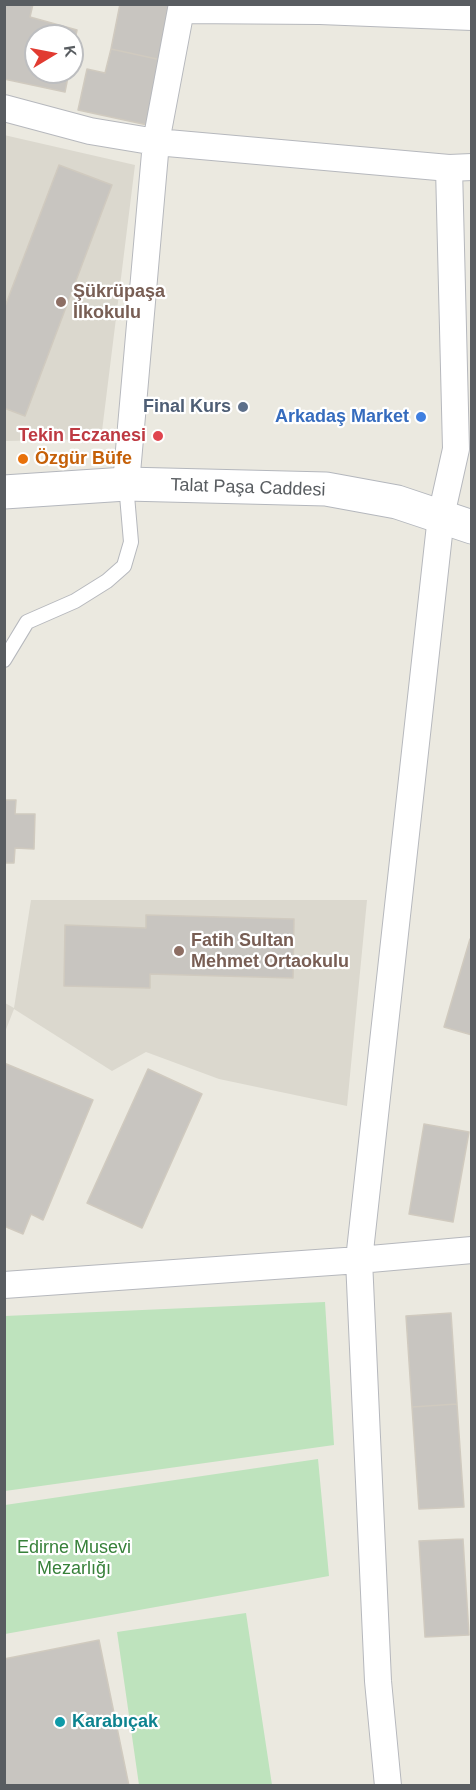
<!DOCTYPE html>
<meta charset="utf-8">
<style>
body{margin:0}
#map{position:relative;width:476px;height:1790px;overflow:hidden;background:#ebe9e0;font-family:Arial,sans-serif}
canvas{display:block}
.frame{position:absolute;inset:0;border:6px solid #595d61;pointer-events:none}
.north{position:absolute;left:24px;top:24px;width:60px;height:60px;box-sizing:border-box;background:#fff;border:2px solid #bdbec0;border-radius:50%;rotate:80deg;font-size:16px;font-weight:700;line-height:24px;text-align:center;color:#595d61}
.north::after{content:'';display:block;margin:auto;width:21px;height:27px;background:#e13b31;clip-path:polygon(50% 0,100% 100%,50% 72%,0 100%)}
</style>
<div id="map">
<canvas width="476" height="1790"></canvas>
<div class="frame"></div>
<div class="north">K</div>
</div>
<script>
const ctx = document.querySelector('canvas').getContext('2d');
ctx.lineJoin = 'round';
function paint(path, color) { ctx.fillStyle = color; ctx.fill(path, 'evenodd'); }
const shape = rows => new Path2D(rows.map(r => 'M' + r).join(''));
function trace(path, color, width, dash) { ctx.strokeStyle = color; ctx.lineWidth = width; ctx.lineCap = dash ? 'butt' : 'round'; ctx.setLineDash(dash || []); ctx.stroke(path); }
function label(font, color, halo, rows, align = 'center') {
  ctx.font = font + ' Arial,sans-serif'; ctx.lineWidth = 4.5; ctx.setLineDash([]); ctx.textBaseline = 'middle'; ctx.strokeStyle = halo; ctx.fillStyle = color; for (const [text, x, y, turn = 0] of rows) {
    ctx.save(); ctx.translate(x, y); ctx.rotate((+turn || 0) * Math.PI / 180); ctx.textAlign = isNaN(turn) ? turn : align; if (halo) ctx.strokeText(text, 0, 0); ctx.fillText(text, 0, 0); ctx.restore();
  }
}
const education = shape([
 [4,135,135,165,101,439,5,441],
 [31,900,367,900,347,1106,219,1079,146,1052,112,1071,14,1009,5,1032,5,1003,14,1008]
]);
const green = shape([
 [325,1302,334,1445,5,1491,5,1316],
 [318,1459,329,1576,5,1634,5,1505],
 [246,1613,272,1785,139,1785,117,1632]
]);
const building = shape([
 [4,4,33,4,30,17,77,30,72,55,72,36,36,36,36,72,69,72,65,92,4,79,4,4],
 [120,4,178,4,166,61,111,49,120,4],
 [111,49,166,61,152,126,78,110,87,69,105,73,111,49],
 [59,165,112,185,25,416,4,408,4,309,59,165],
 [4,800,16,800,15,814,35,814,34,849,15,848,14,863,4,863,4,800],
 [146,915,294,919,293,978,150,974,150,988,64,986,65,925,146,928,146,915],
 [470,939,472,940,472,1035,444,1027,470,939],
 [4,1063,93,1100,43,1220,31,1214,23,1234,4,1226,4,1063],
 [148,1069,202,1094,142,1228,87,1203,148,1069],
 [424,1124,469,1132,453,1222,409,1214,424,1124],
 [451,1313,457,1404,412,1407,406,1316,451,1313],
 [457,1404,464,1507,419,1509,412,1407,457,1404],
 [463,1539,469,1635,425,1637,419,1541,463,1539],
 [99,1640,129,1786,4,1786,4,1659,99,1640]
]);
const lane = shape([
 [4,660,27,622,75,601,107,581,124,566,131,542,126,484]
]);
const street = shape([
 [181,10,320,11,472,17],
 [4,108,90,131,156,142,449,168,472,167],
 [126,484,156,142,182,4],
 [4,1285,359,1260,472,1250],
 [388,1786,378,1681,359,1260,441,516,456,449,449,168]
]);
const secondary = shape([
 [4,492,126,484,326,489,397,502,472,527]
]);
const markers = [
 [61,302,6,"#8d6e63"],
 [243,407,6,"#5c6f8a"],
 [421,417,6,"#3f7fe0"],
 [158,436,6,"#e0444e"],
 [23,459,6,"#e8710a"],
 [179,951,6,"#8d6e63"],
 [60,1722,6,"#0f9aa8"]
];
const educationNames = [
 ["Şükrüpaşa",73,292],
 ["İlkokulu",73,313],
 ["Fatih Sultan",191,941],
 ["Mehmet Ortaokulu",191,962]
];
const serviceNames = [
 ["Final Kurs",231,407]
];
const shopNames = [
 ["Arkadaş Market",409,417]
];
const healthNames = [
 ["Tekin Eczanesi",146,436]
];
const foodNames = [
 ["Özgür Büfe",35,459]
];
const streetNames = [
 ["Talat Paşa Caddesi",248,488,2]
];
const parkNames = [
 ["Edirne Musevi",74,1548],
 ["Mezarlığı",74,1569]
];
const cultureNames = [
 ["Karabıçak",72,1722]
];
paint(education, '#dbd8ce');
paint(green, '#bee3bd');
paint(building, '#c8c5c0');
trace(building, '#d0cabf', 1.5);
trace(lane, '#b6b8bd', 16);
trace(street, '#b6b8bd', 28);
trace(secondary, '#b4b7bd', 35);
trace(lane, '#fff', 14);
trace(street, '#fff', 26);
trace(secondary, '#fff', 33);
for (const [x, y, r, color] of markers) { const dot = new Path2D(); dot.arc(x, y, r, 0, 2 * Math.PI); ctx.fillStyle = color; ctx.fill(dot); trace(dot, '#fff', 2); }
label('bold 18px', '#785e54', '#fff', educationNames, 'left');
label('bold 18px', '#4e5e75', '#fff', serviceNames, 'right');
label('bold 18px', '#366cbe', '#fff', shopNames, 'right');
label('bold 18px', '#be3a42', '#fff', healthNames, 'right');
label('bold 18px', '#c56008', '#fff', foodNames, 'left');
label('18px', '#595d61', '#fff', streetNames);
label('18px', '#37813a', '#fff', parkNames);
label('bold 18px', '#0d838f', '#fff', cultureNames, 'left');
</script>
